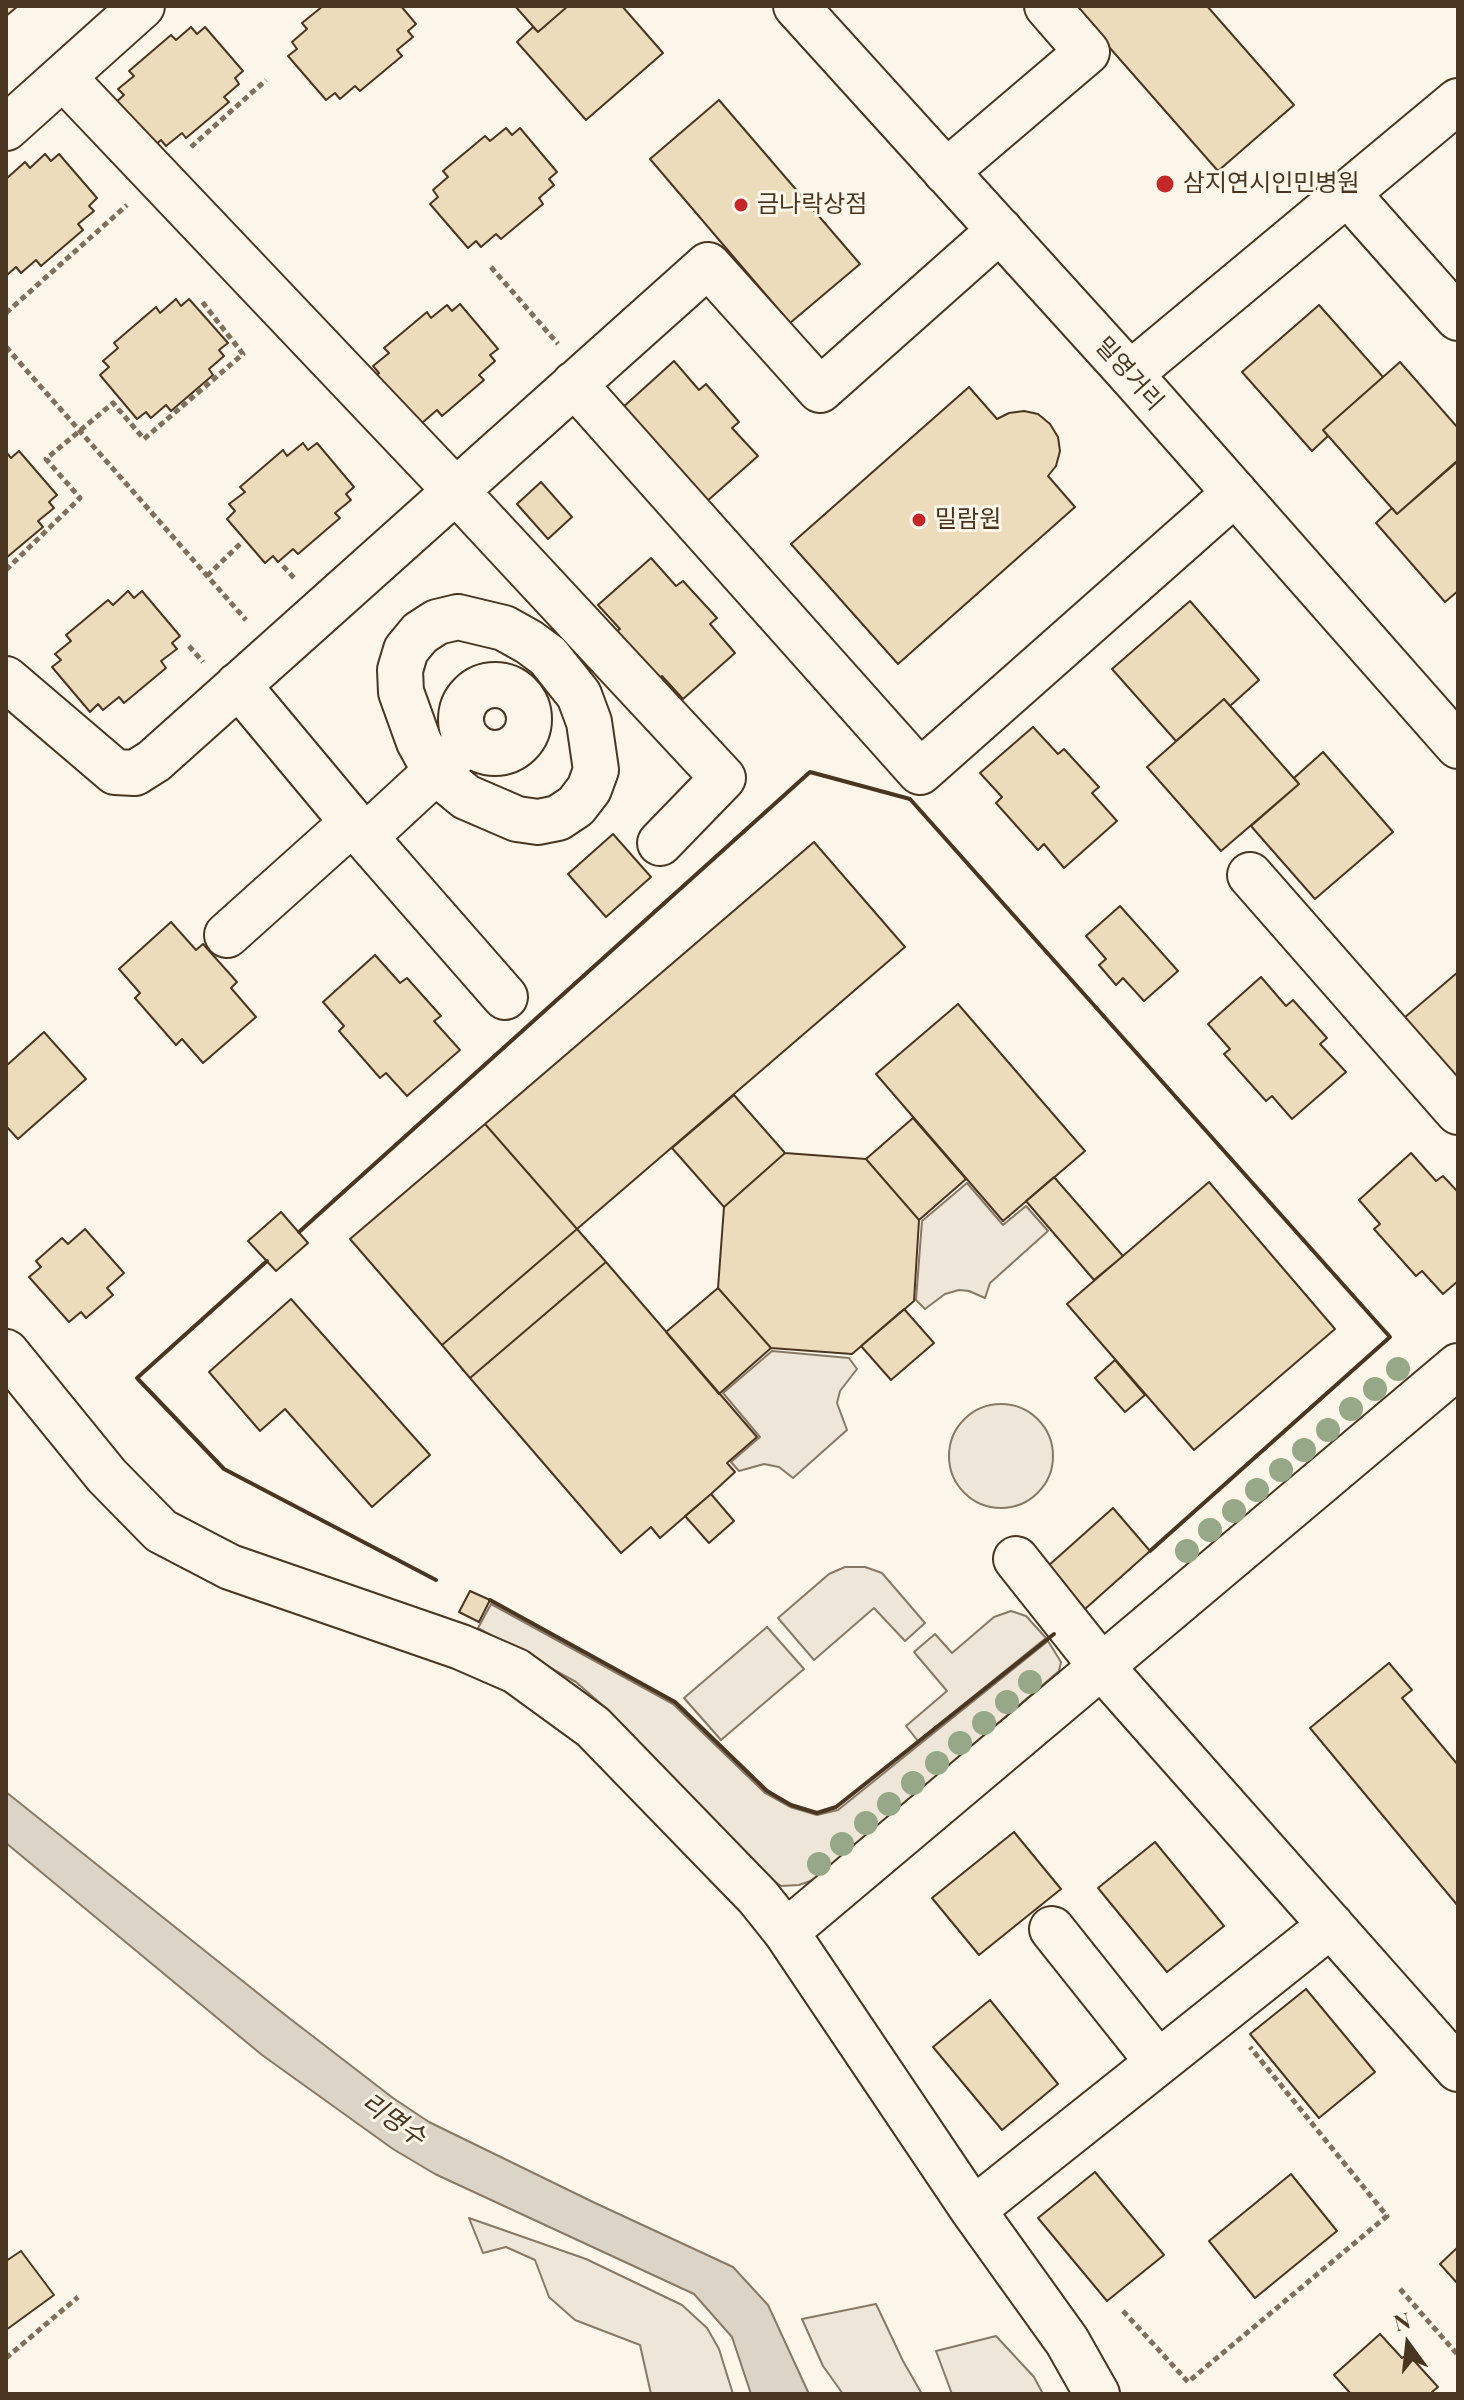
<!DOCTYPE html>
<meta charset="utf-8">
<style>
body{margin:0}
#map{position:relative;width:1464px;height:2400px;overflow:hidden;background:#fbf6e9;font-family:"Playfair Display",serif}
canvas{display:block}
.frame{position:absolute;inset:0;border:8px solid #4a3520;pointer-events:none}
.north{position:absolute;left:1368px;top:2304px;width:80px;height:80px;-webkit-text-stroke:6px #fbf6e9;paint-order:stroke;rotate:345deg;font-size:22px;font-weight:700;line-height:32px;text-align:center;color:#4a3520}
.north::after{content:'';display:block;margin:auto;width:28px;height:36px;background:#4a3520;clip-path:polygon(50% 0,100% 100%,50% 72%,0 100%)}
</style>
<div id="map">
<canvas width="1464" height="2400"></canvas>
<div class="frame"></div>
<div class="north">N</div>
</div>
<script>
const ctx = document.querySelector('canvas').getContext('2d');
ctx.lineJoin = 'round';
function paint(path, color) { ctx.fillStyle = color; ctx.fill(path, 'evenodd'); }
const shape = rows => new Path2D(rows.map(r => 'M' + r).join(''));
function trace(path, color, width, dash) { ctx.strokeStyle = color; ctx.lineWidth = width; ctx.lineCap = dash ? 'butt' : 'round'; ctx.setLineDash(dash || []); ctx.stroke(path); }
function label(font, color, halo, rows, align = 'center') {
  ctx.font = font + ' "Playfair Display","Noto Sans KR",serif'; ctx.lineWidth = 6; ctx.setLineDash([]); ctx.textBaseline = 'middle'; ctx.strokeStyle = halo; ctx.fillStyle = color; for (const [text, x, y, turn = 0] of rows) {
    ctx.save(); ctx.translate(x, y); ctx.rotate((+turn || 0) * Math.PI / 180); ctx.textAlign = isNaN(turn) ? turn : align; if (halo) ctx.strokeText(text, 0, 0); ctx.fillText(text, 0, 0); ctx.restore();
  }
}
const green = shape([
 [967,1183,1003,1225,1026,1206,1048,1231,990,1283,985,1298,969,1291,959,1290,945,1294,925,1309,916,1300,922,1221,967,1183],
 [772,1351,849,1358,857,1369,840,1391,837,1403,847,1430,793,1478,779,1467,764,1464,739,1471,731,1462,760,1437,723,1393,772,1351],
 '949 1456a52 52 0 1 1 104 0a52 52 0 1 1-104 0Z',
 [845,1567,865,1567,882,1573,925,1623,905,1641,874,1608,814,1660,778,1618,829,1574,845,1567],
 [491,1604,673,1704,765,1793,790,1807,817,1815,838,1810,1048,1641,1061,1662,1059,1671,816,1879,799,1885,781,1886,767,1876,608,1710,576,1682,478,1628,491,1604],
 [1011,1611,1026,1616,1046,1638,918,1741,906,1726,947,1691,914,1652,935,1634,952,1653,994,1617,1011,1611],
 [767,1627,804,1669,721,1740,684,1698,767,1627],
 [469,2218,586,2259,682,2305,707,2328,719,2349,733,2394,651,2394,640,2345,575,2320,549,2297,535,2260,506,2247,483,2253,469,2218],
 [876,2304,903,2361,922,2394,843,2394,823,2366,802,2319,876,2304],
 [996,2336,1034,2377,1043,2394,952,2394,936,2351,996,2336]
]);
const water = shape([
 [6,1792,284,2014,393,2098,429,2122,593,2202,733,2267,768,2305,809,2394,751,2394,732,2337,694,2294,435,2174,393,2149,262,2055,6,1843,6,1792]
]);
const building = shape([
 [6,6,18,6,6,16,6,6],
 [323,6,401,6,416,24,408,31,413,37,397,50,402,56,360,91,355,86,340,99,335,93,326,100,288,56,297,49,292,42,307,29,302,23,323,6],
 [515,6,568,6,538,32,515,6],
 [568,6,622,6,663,53,586,120,517,42,533,27,538,32,568,6],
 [1073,6,1207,6,1294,105,1218,171,1073,6],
 [191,27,197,34,205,27,243,71,235,78,239,84,224,97,229,102,186,138,182,133,166,146,161,140,153,147,115,103,124,95,118,89,134,76,129,71,171,35,176,40,191,27],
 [719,100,860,264,790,323,650,159,719,100],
 [506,128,512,135,520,128,557,172,549,179,554,185,539,198,543,204,501,239,496,234,481,247,476,241,468,248,430,204,438,197,433,190,448,177,443,171,485,136,490,141,506,128],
 [45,154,51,161,59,154,97,198,89,206,94,211,78,224,83,230,41,266,36,260,21,273,16,267,7,275,6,179,25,162,30,168,45,154],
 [176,299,181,306,189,299,228,343,219,350,224,356,209,369,213,375,171,411,166,405,151,418,146,412,137,419,100,375,109,367,103,361,118,348,114,343,156,307,160,313,176,299],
 [460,304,498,349,490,355,495,361,479,375,484,380,442,416,437,410,422,423,417,418,409,424,371,380,379,373,373,366,389,353,384,348,427,312,431,318,447,305,452,311,460,304],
 [1319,305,1383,377,1323,430,1328,436,1312,451,1242,372,1319,305],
 [674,361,699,390,706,384,739,422,732,428,758,456,705,503,621,409,674,361],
 [1400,362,1458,428,1458,460,1397,514,1323,430,1400,362],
 [969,387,997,419,1009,413,1024,411,1038,414,1050,424,1058,437,1060,451,1056,466,1048,476,1075,507,898,664,791,544,969,387],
 [303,443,308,450,317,443,354,487,346,494,351,500,335,513,340,518,298,554,293,549,278,562,273,556,265,563,227,519,235,511,229,504,245,492,240,487,283,450,287,456,303,443],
 [19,451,57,495,49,502,54,508,38,521,43,527,6,558,6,452,11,458,19,451],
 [1458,461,1458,591,1445,602,1376,523,1392,508,1397,514,1458,461],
 [541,482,572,517,548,539,517,504,541,482],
 [651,558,676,586,683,581,717,618,710,624,735,653,683,699,662,676,656,681,614,634,620,629,598,605,651,558],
 [128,591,134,598,142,591,180,636,172,643,177,649,161,661,166,668,124,703,119,697,103,710,98,704,90,712,52,667,61,660,55,654,71,641,66,635,108,600,113,605,128,591],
 [1190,601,1259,680,1230,706,1224,699,1176,741,1112,669,1190,601],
 [1224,699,1299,784,1221,851,1147,767,1224,699],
 [1033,727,1058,754,1064,749,1099,787,1092,793,1117,821,1064,868,1044,844,1038,850,996,803,1002,797,980,773,1033,727],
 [1323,752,1393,832,1315,899,1251,826,1299,784,1294,778,1323,752],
 [613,834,651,877,606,917,568,874,613,834],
 [814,842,905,947,577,1229,485,1124,814,842],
 [1120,906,1178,971,1144,1001,1123,978,1116,985,1099,965,1106,959,1086,936,1120,906],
 [171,922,196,950,203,944,237,982,231,988,256,1017,203,1063,182,1039,176,1045,135,998,140,993,119,969,171,922],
 [375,955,400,983,407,978,441,1016,434,1021,460,1050,407,1096,386,1073,380,1078,339,1031,344,1026,323,1002,375,955],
 [1458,972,1458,1081,1404,1018,1458,972],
 [1261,977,1286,1006,1293,1000,1327,1038,1320,1044,1346,1072,1292,1119,1272,1096,1266,1101,1224,1054,1230,1049,1208,1024,1261,977],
 [958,1004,1085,1151,1003,1221,876,1074,958,1004],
 [44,1032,86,1079,18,1139,6,1126,6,1066,44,1032],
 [734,1095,785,1153,724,1207,672,1148,734,1095],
 [913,1118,966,1179,919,1220,866,1159,913,1118],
 [485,1124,577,1229,442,1345,350,1239,485,1124],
 [785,1153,866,1159,919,1220,914,1301,852,1354,771,1348,718,1288,724,1207,785,1153],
 [1411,1153,1436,1181,1443,1176,1458,1192,1458,1281,1443,1294,1422,1271,1416,1276,1374,1229,1380,1224,1359,1200,1411,1153],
 [1054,1177,1123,1256,1094,1280,1026,1201,1054,1177],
 [1209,1182,1335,1329,1194,1450,1067,1304,1209,1182],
 [281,1212,308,1243,276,1271,248,1241,281,1212],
 [85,1229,124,1273,107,1288,113,1295,86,1318,81,1312,69,1322,29,1277,41,1267,36,1261,62,1238,68,1244,85,1229],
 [577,1229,606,1262,470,1378,442,1345,577,1229],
 [606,1262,757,1437,727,1463,735,1472,711,1494,660,1538,651,1527,621,1553,470,1378,606,1262],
 [718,1288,771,1348,719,1394,666,1332,718,1288],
 [291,1299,430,1455,372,1507,285,1409,260,1431,209,1372,291,1299],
 [904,1309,934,1343,891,1380,861,1346,904,1309],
 [1115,1360,1145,1395,1125,1412,1095,1378,1115,1360],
 [711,1494,734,1521,709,1543,685,1516,711,1494],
 [1113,1508,1150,1551,1085,1609,1048,1566,1113,1508],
 [470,1591,490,1600,479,1622,459,1612,470,1591],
 [1389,1663,1412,1690,1402,1698,1458,1765,1458,1906,1310,1728,1389,1663],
 [1014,1832,1061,1889,979,1955,932,1898,1014,1832],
 [1155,1842,1224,1926,1167,1972,1098,1888,1155,1842],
 [1306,1989,1375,2072,1319,2118,1250,2034,1306,1989],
 [990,2000,1058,2084,1002,2130,933,2047,990,2000],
 [1095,2172,1164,2255,1107,2301,1038,2218,1095,2172],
 [1291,2174,1337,2231,1255,2298,1209,2241,1291,2174],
 [1458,2247,1458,2284,1440,2264,1458,2247],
 [21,2251,54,2295,6,2330,6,2261,21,2251],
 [1380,2334,1402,2358,1408,2354,1438,2387,1432,2392,1433,2394,1351,2394,1334,2375,1380,2334]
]);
const path = shape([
 [191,147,266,80],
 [491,267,558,344],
 [6,313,127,205],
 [6,347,246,620],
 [283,566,295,579],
 [6,570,80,498,46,459,113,403,144,439,243,354,200,299],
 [207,576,240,544],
 [189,646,203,662],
 [1400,2289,1458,2355],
 [1123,2311,1188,2382,1387,2216,1250,2047],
 [6,2358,78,2297]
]);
const minor = shape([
 [63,77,455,490,723,778,660,843],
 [6,128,142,6],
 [946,172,1087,52,1047,6],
 [1347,193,1458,318],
 [1130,374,1458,101],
 [574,384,920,772,1235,493],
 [458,617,504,628,529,642,548,656,579,695,589,722,596,770,589,789,576,806,558,818,538,822,517,819,466,797,449,783,430,762,419,742,401,692,400,670,406,650,420,633,437,622,458,617],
 [6,679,115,772,135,773,154,761,708,265,820,390,1000,230],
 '461 719a34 34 0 1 1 68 0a34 34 0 1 1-68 0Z',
 [238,685,365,837,505,997],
 [365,837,458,751],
 [1250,875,1458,1112],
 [227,935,353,822],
 [6,1352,107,1476,161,1531,230,1567,461,1647,516,1671,593,1727,758,1897,786,1932,973,2210,1067,2341,1097,2394],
 [1016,1559,1101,1666,1458,2069],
 [1052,1929,1158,2062],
 [786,1932,1458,1366],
 [973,2210,1331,1925]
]);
const major = shape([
 [796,6,1130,374,1458,746]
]);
const wall = shape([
 [299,1232,810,772,910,799,1390,1337,1150,1551],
 [267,1261,137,1378,224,1469,436,1580],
 [490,1600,675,1702,767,1791,791,1805,817,1813,836,1807,1054,1634]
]);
const trees = [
 [1398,1369],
 [1375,1389],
 [1351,1409],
 [1328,1430],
 [1304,1450],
 [1281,1470],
 [1257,1490],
 [1234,1511],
 [1210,1530],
 [1187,1551],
 [1030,1682],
 [1007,1702],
 [984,1723],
 [960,1743],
 [937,1763],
 [913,1783],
 [889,1804],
 [866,1823],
 [842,1844],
 [819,1864]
];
const markers = [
 [1165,184,10,"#c62828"],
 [741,205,8,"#c62828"],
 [919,520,8,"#c62828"]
];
const poiNames = [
 ["삼지연시인민병원",1183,184],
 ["금나락상점",757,205],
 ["밀람원",935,520]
];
const streetNames = [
 ["밀영거리",1129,374,48]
];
const waterNames = [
 ["리명수",393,2120,35]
];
paint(green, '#ede6d9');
trace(green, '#887966', 2);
paint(water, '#dcd4c6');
trace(water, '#887966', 2);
paint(building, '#ecdcbc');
trace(building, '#4a3520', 2);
trace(minor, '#4a3520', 48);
trace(major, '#4a3520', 48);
trace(path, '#7f6f5c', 5, [6, 4]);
trace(minor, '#fbf6e9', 44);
trace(major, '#fbf6e9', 44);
trace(wall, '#4a3520', 4);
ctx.fillStyle = '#96a887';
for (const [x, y] of trees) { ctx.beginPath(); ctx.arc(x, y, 12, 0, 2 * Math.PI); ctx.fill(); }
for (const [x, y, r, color] of markers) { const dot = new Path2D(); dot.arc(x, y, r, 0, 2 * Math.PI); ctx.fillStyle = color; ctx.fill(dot); trace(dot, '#fbf6e9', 3); }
label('24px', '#4a3520', '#fbf6e9', poiNames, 'left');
label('24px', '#4a3520', '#fbf6e9', streetNames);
label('italic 26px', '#4a3520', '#fbf6e9', waterNames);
</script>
